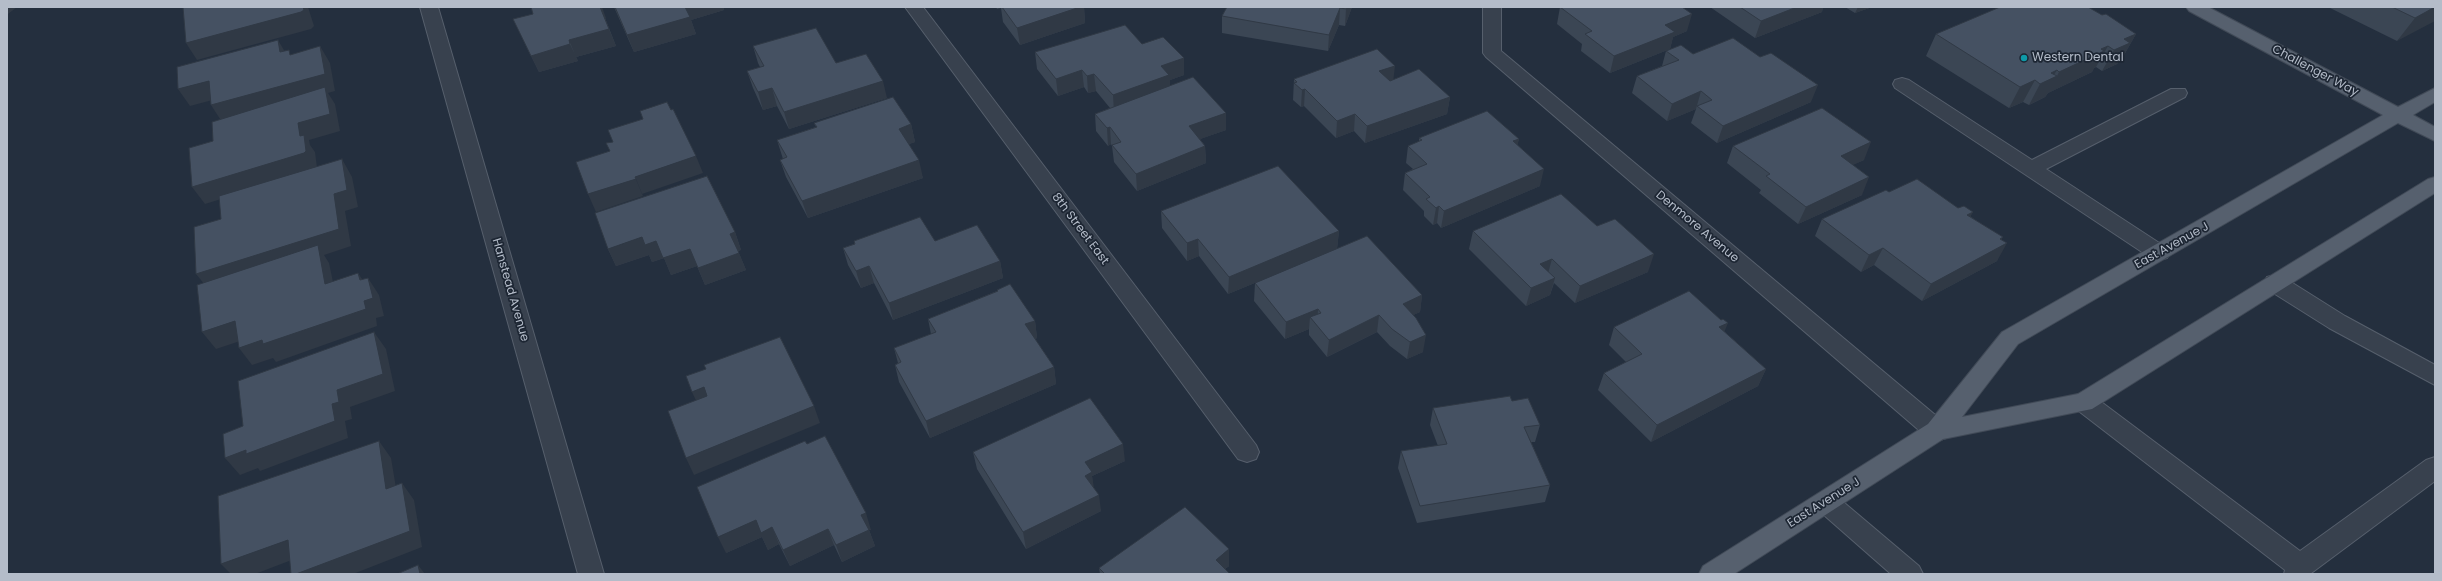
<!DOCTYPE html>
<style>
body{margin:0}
#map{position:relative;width:2442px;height:581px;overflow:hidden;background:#242f3e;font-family:Poppins,sans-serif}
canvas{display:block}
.frame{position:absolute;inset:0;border:8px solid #b4bcc9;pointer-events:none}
</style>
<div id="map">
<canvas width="2442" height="581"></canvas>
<div class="frame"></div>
</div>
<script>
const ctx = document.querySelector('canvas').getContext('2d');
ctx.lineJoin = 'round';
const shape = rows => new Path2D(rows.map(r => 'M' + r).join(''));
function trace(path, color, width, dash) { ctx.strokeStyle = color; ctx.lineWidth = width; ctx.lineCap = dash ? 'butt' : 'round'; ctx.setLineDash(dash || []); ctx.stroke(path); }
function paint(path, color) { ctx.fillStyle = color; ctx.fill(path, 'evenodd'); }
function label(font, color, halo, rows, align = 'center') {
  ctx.font = font + ' Poppins,sans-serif'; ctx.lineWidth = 3.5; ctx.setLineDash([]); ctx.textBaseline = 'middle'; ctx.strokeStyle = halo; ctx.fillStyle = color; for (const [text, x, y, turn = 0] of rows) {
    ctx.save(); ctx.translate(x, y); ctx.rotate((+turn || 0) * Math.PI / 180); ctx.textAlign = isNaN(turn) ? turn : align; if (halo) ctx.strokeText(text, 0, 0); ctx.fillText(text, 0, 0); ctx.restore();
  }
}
const minor = shape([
 [420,7,438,7,604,574,578,574,420,7],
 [905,7,923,7,1256,445,1259,452,1256,459,1247,462,1238,459,905,7],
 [1483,7,1501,7,1501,51,1946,424,1949,431,1946,438,1937,441,1928,438,1486,57,1483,53,1483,7],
 [1902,78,1909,80,2032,160,2171,89,2185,89,2187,93,2185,97,2046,169,2167,248,2170,253,2167,258,2159,260,2151,258,1895,88,1893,84,1895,80,1902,78],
 [2275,275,2283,277,2345,316,2435,365,2435,385,2329,328,2267,289,2264,283,2267,277,2275,275],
 [2084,393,2092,395,2300,551,2426,460,2435,457,2435,481,2310,574,2284,574,2285,570,2076,409,2072,402,2076,395,2084,393],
 [1826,491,1835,495,1919,566,1923,574,1891,574,1817,509,1813,502,1817,495,1826,491]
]);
const major = shape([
 [2186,7,2208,7,2398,107,2435,88,2435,102,2413,115,2435,127,2435,141,2398,123,2018,344,1962,417,2078,394,2428,179,2435,177,2435,193,2092,409,1943,439,1734,574,1699,574,1703,566,1928,424,2002,332,2383,115,2189,11,2186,7]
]);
const wall = shape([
 [614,7,723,7,724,10,691,20,696,34,634,52],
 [996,7,1084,7,1085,23,1020,45,1003,22,1001,8,997,9],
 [1227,7,1352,7,1345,26,1339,25,1328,51,1222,33,1222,16],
 [1560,7,1687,31,1673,37,1670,49,1610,73,1581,51,1582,44,1557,24],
 [1710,7,1823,7,1822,12,1755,38],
 [1845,7,1872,7,1855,13],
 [2328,7,2435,7,2397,41],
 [605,18,616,46,576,57,578,61,539,72,513,19,606,18],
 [1936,34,2136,34,2124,55,2122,56,2117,64,2102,71,2096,67,2094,68,2092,72,2048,93,2045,97,2029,105,2023,102,2009,108,1926,56],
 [1142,44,1184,58,1184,75,1170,80,1170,86,1226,130,1200,139,1205,146,1206,163,1137,191,1114,162,1112,146,1111,144,1108,146,1096,131,1095,114,1110,108,1096,91,1088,93,1084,87,1058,96,1037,69,1035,52],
 [753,46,836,63,887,98,789,129,777,106,763,110,753,88,747,71,760,67,758,63],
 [1666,51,1693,54,1811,102,1717,143,1691,123,1696,109,1667,121,1632,93,1637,76,1662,66],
 [1294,79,1393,80,1450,97,1447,114,1365,143,1354,131,1336,138,1304,106,1301,107,1293,100],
 [814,123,911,124,915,142,909,144,923,178,808,218,786,177,780,160,783,159,777,140,816,127],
 [1419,138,1519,139,1517,145,1540,186,1441,228,1437,223,1433,225,1424,216,1424,211,1403,190,1405,173,1413,169,1406,163,1408,146,1419,142],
 [1733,146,1864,160,1852,165,1862,195,1798,224,1759,193,1761,190,1727,163],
 [1889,192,1973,212,1970,216,2002,240,1997,261,1922,301,1874,265,1861,272,1815,236,1822,219],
 [1161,211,1339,231,1337,249,1228,294,1199,256,1187,261,1162,228],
 [1473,231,1648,272,1575,303,1554,283,1550,295,1526,306,1469,249],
 [735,232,741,250,738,251,746,270,705,285,697,266,671,275,664,258,652,262,649,255,616,266,608,249],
 [854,241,935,241,1000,261,1003,278,893,320,874,283,861,288,848,265,843,248,854,244],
 [1255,283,1422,295,1420,312,1413,315,1423,352,1407,359,1390,346,1377,332,1327,357,1309,335,1309,329,1285,339,1254,301],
 [997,290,1035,321,1037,338,1035,339,1054,367,1056,384,930,438,899,382,895,365,898,363,894,348,931,334,928,319,997,291],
 [1614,327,1725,332,1766,369,1758,386,1651,442,1598,390,1604,373,1626,362,1609,345],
 [1512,401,1540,425,1535,442,1531,442,1550,485,1545,502,1417,523,1398,468,1401,451,1438,446,1430,425,1433,408],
 [807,444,871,530,869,530,875,546,842,562,834,545,790,566,779,544,768,550,762,537,726,553],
 [973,452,1125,461,1092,476,1093,487,1101,511,1026,549,977,469],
 [1229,566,1225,569,1230,574,1100,574,1099,568]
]);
const shadedWall = shape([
 [7,7,17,7,8,14,7,12],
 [303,7,308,7,314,26,311,29,197,60,186,43],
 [600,7,602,7,606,18,604,19],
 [685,7,723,7,724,10,691,20,696,34,634,52,627,35],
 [1080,7,1084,7,1085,23,1020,45,1017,28],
 [1347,7,1352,7,1345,26,1346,9],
 [1797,7,1823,7,1822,12,1755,38,1761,21],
 [1858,7,1872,7,1855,13],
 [2435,7,2435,21,2397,41,2415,18],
 [1340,8,1339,25,1328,51,1329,35],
 [1692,14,1687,31,1673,37,1670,49,1610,73,1614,56,1665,25],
 [609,29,616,46,576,57,569,40],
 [2136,34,2124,55,2122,56,2117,64,2102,71,2114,50,2124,39],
 [278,40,288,57,280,52],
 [570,44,578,61,539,72,531,56],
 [320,46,330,63,335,91,328,93,335,104,340,131,309,140,310,145,315,152,317,168,315,170,205,204,192,187,300,136,298,123,222,122,211,105],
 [2108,46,2096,67,2094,68,2092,72,2048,93,2045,97,2029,105,2040,84,2051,73,2057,70,2052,78,2057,76,2059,72],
 [1184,58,1184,75,1170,80,1170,92,1114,112,1113,95,1161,66],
 [1395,66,1393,83,1377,88,1379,71],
 [1082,70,1084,87,1058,96,1056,79],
 [1094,74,1096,91,1088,93,1087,76],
 [2035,80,2023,102,2009,108,2020,87],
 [209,81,220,98,190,106,178,89],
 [883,81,887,98,789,129,784,112],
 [1818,85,1811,102,1717,143,1723,126],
 [772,88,777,106,763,110,758,92],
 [1305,89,1304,106,1301,107,1302,90],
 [1701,91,1696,109,1667,121,1672,104],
 [1450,97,1447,114,1365,143,1367,126],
 [1226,113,1226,130,1189,143,1189,126],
 [1355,114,1354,131,1336,138,1337,121],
 [911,124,915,142,903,146,899,129],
 [1110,127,1111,144,1108,146,1107,128],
 [1519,139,1515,156,1513,141],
 [1871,142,1864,160,1833,174,1841,156],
 [1205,146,1206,163,1137,191,1136,174],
 [696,156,703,173,642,194,635,177],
 [342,159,352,177,358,207,345,211,351,246,324,255,329,263,337,301,210,291,196,274,334,194],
 [919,160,923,178,808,218,802,201],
 [1544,169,1540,186,1441,228,1444,211],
 [1869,177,1862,195,1798,224,1806,207],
 [636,179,643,196,596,212,588,194],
 [1439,206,1437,223,1433,225,1436,208],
 [1973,212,1963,229,1967,215],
 [1339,231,1337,249,1228,294,1229,277],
 [735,232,741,250,736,251,730,234],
 [642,237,690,249,697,266,671,275,664,258,652,262,649,255,616,266,608,249],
 [2003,237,1996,249,2007,243,1997,261,1922,301,1931,284],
 [1198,239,1199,256,1187,261,1187,243],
 [1883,248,1874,265,1861,272,1869,255],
 [739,253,746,270,705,285,698,268],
 [1654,254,1648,272,1575,303,1580,286],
 [1552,259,1547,277,1540,264],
 [1000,261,1003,278,893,320,889,303],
 [869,266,874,283,861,288,856,271],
 [358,273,370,291,360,280],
 [368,278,379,295,384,316,376,318,377,326,276,362,273,358,252,365,239,348,364,301],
 [1555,278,1550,295,1526,306,1531,288],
 [1422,295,1420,312,1400,321,1403,304],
 [1318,309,1317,325,1310,317,1309,329,1285,339,1286,322],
 [1379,315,1377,332,1327,357,1329,340],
 [235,321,249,338,216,349,202,332],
 [1035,321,1037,338,1028,342,1025,324],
 [1728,323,1721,340,1719,327],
 [374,332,386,349,395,391,350,407,352,419,345,421,348,438,260,471,258,468,240,475,225,458,332,404,337,390],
 [1426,335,1423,352,1407,359,1410,342],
 [1054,367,1056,384,930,438,926,421],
 [1766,369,1758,386,1651,442,1657,425],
 [704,387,711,404,700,409,692,392],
 [814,406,820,423,694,475,686,458],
 [379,441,391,458,399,506,386,489],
 [1123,444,1125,461,1092,476,1094,488,1085,476,1085,462],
 [402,483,414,500,422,547,353,574,296,574],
 [1099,495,1101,511,1026,549,1023,532],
 [866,513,871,530,869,530,875,546,842,562,836,545,861,515],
 [756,520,772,527,779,544,768,550,762,537,726,553,718,537],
 [828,529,834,545,790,566,783,550],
 [288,540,302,556,255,574,231,574,221,564],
 [1229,549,1229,566,1218,574,1216,560],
 [418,565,425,574,420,574]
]);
const building = shape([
 [183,7,303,7,304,10,301,12,186,43,183,7],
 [531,7,600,7,609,29,569,40,570,44,531,56,513,19,533,14,531,7],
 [615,7,685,7,690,17,627,35,615,7],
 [1002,7,1080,7,1017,28,1002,7],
 [1227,7,1347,7,1346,9,1340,8,1329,35,1222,16,1227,7],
 [1560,7,1682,7,1692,14,1665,25,1675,32,1614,56,1585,34,1592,31,1560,7],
 [1740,7,1797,7,1761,21,1740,7],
 [2000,7,2088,7,2102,15,2106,14,2136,34,2124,39,2130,43,2114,50,2108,46,2101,49,2104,51,2059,72,2057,70,2051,73,2057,76,2040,84,2035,80,2020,87,1936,34,2000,7],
 [2392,7,2435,7,2415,18,2392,7],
 [1125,25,1142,44,1163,37,1184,58,1161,66,1169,75,1113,95,1094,74,1087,76,1082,70,1056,79,1035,52,1125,25],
 [816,28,836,63,866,54,883,81,784,112,772,88,758,92,747,71,764,66,753,46,816,28],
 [1733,38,1760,57,1771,53,1818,85,1723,126,1697,106,1712,100,1701,91,1672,104,1637,76,1679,60,1666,51,1681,45,1693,54,1733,38],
 [278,40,280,52,289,50,290,55,320,46,325,74,211,105,209,81,178,89,177,67,278,40],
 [1377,49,1395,66,1379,71,1390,81,1419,69,1450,97,1367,126,1355,114,1337,121,1305,89,1302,90,1294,83,1297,82,1294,79,1377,49],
 [1193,77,1226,113,1189,126,1205,146,1136,174,1112,145,1121,142,1110,127,1107,128,1095,114,1193,77],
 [325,87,330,114,298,123,300,136,304,135,306,151,304,153,192,187,189,148,213,141,212,122,325,87],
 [893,97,911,124,899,129,919,160,802,201,780,160,787,157,777,140,817,127,814,123,893,97],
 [667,102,671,110,673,109,696,156,635,177,636,179,588,194,576,162,610,151,606,143,613,142,608,130,643,119,640,111,667,102],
 [1822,108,1871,142,1841,156,1869,177,1806,207,1766,176,1770,174,1733,146,1822,108],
 [1487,111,1519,139,1513,141,1544,169,1444,211,1439,206,1436,208,1426,199,1430,197,1405,173,1427,164,1408,146,1422,140,1419,138,1487,111],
 [342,159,347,190,334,194,339,229,196,274,194,227,221,219,219,196,342,159],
 [1278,166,1339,231,1229,277,1198,239,1187,243,1161,211,1278,166],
 [707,176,735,232,730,234,739,253,698,268,690,249,663,258,656,241,645,245,642,237,608,249,595,213,707,176],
 [1917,179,1958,208,1964,206,1973,212,1967,215,2003,237,2000,239,2007,243,1931,284,1883,248,1869,255,1822,219,1886,190,1889,192,1917,179],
 [1561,194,1597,226,1615,219,1654,254,1580,286,1552,259,1540,264,1555,278,1531,288,1473,231,1561,194],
 [920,217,935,241,977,225,1000,261,889,303,869,266,856,271,843,248,855,244,854,241,920,217],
 [1367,236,1422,295,1403,304,1416,318,1426,335,1410,342,1392,329,1379,315,1329,340,1310,317,1321,313,1318,309,1286,322,1255,283,1367,236],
 [318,245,325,284,358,273,360,280,368,278,373,298,364,301,366,309,263,344,262,340,239,348,235,321,202,332,197,285,318,245],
 [1010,284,1035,321,1025,324,1054,367,926,421,895,365,901,362,894,348,936,332,928,319,998,291,997,290,1010,284],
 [1689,291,1721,320,1723,319,1728,323,1719,327,1766,369,1657,425,1604,373,1642,354,1614,327,1689,291],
 [374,332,383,374,337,390,339,402,332,404,335,421,246,454,246,450,225,458,223,434,243,426,238,381,374,332],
 [780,337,814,406,686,458,668,411,707,396,704,387,692,392,686,376,706,369,704,365,780,337],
 [1510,396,1512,401,1528,398,1540,425,1524,427,1550,485,1420,506,1401,451,1447,444,1433,408,1510,396],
 [1090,398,1123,444,1085,462,1092,472,1085,476,1099,495,1023,532,973,452,1090,398],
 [825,436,866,513,861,515,869,530,836,545,828,529,783,550,772,527,761,533,756,520,718,537,697,487,805,441,807,444,825,436],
 [379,441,386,489,402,483,410,531,296,574,291,574,288,540,221,564,218,496,379,441],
 [1185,507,1229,549,1216,560,1230,574,1105,574,1099,568,1185,507],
 [418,565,420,574,397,574,418,565]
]);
const markers = [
 [2024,58,4,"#0f9aa8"]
];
const poiNames = [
 ["Western Dental",2032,58]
];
const streetNames = [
 ["Challenger Way",2315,71,28],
 ["Denmore Avenue",1697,227,40],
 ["8th Street East",1080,229,53],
 ["East Avenue J",2172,246,-29],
 ["Hanstead Avenue",510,290,74],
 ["East Avenue J",1824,503,-32]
];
trace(minor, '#565f6c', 2);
trace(major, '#414a57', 2);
paint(minor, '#38414e');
paint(major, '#56606e');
paint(wall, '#3b4654');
paint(shadedWall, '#303945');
paint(building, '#455162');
trace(building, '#303945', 1);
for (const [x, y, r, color] of markers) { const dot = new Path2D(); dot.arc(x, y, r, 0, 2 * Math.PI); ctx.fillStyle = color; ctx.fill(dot); trace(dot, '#1d2633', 1.5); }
label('12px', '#b4bcc9', '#1d2633', poiNames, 'left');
label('12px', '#b4bcc9', '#1d2633', streetNames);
</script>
